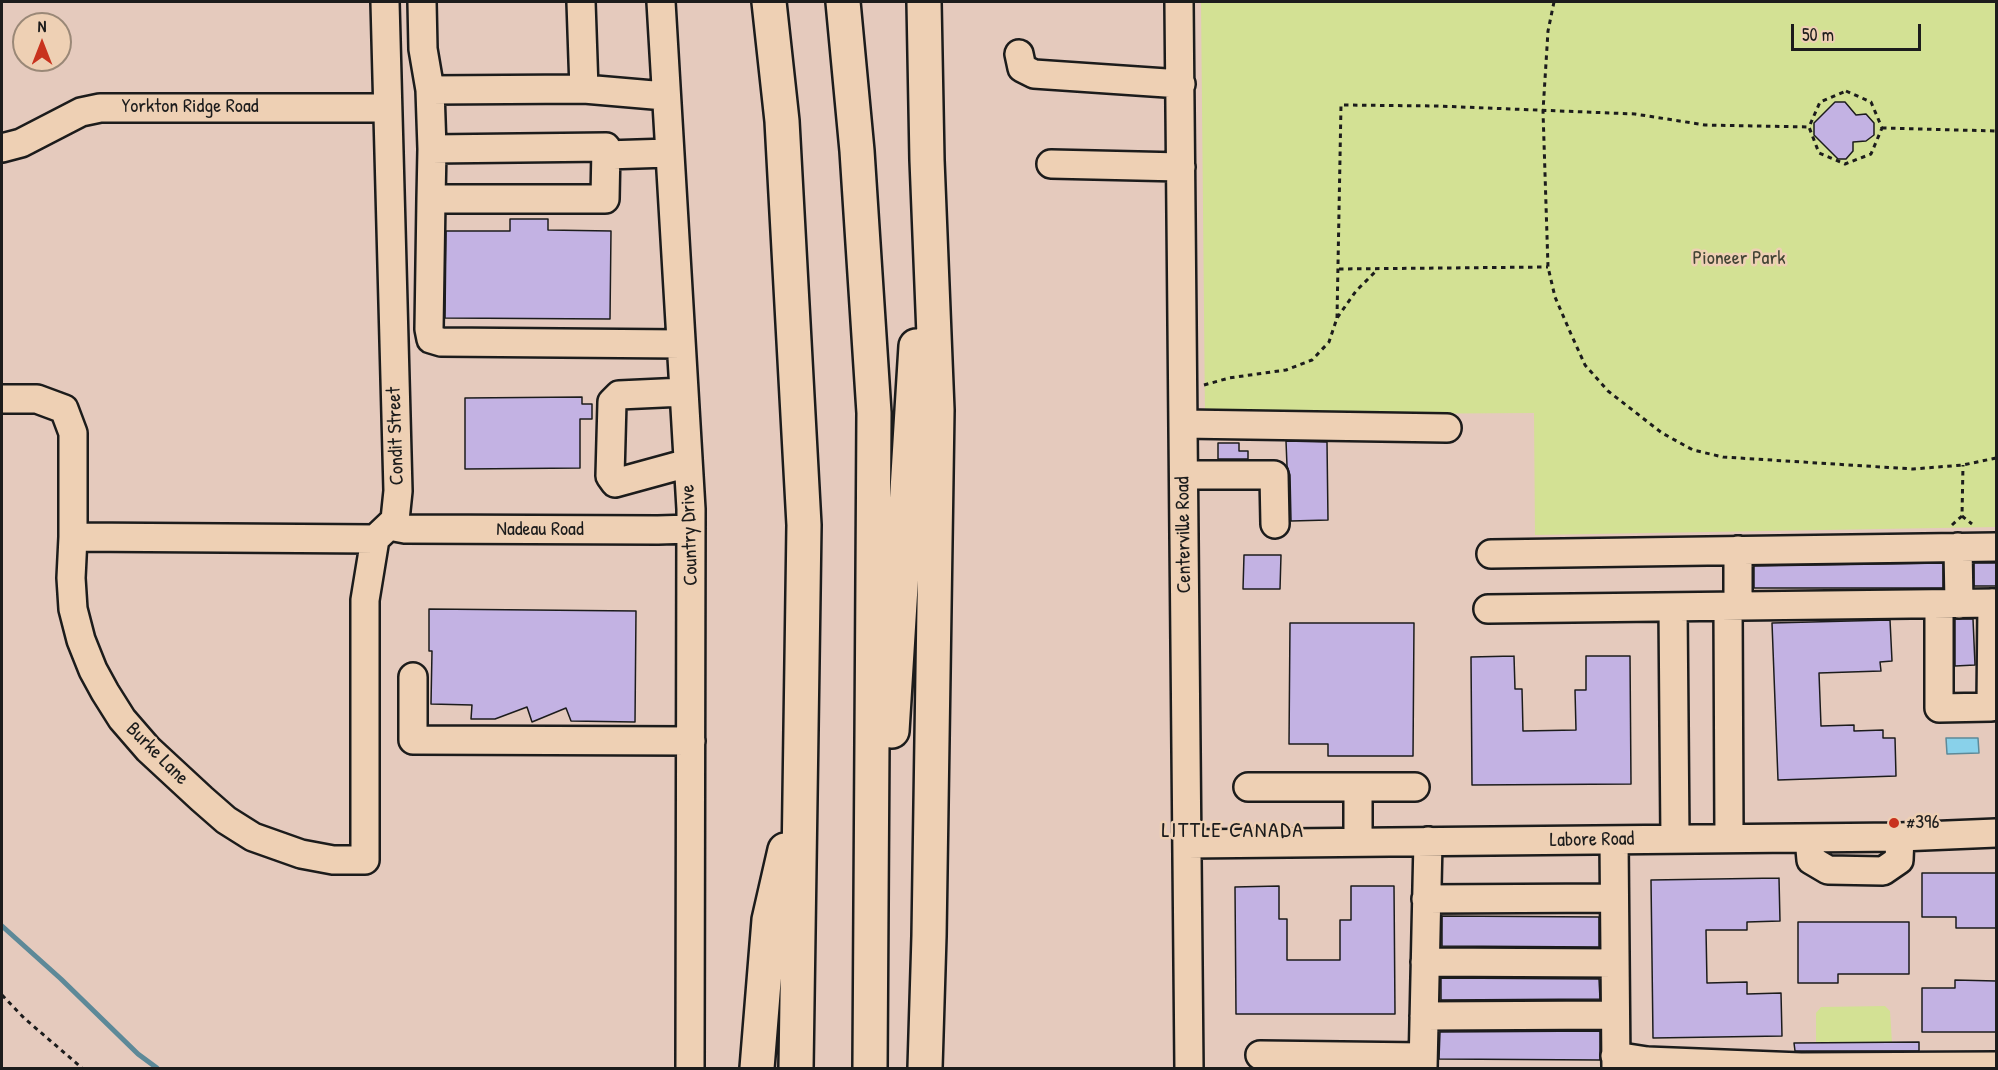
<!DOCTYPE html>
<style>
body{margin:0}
#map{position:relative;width:1998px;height:1070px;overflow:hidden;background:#e5cabd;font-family:"Patrick Hand",sans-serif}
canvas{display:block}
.frame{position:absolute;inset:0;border:3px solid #1c1c1c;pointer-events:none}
.north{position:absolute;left:12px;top:12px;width:60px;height:60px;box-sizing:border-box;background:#eed0b4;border:2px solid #9a8877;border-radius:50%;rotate:0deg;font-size:16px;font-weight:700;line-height:24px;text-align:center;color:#1c1c1c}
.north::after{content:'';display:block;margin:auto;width:21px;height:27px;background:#c8321e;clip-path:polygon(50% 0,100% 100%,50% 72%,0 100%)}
.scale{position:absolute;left:1791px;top:24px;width:130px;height:27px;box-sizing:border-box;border:3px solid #1c1c1c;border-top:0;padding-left:8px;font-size:18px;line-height:21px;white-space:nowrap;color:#1c1c1c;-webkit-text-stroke:4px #eed0b4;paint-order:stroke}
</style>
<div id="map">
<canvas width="1998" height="1070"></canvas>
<div class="frame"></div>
<div class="north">N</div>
<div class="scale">50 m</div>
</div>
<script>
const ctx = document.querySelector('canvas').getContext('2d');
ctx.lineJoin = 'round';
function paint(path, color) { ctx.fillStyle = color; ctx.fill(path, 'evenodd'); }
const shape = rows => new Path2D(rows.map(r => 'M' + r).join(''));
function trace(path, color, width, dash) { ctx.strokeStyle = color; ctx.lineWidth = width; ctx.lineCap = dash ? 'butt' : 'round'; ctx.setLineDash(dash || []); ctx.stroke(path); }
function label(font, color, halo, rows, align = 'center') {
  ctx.font = font + ' "Patrick Hand",sans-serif'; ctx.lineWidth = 5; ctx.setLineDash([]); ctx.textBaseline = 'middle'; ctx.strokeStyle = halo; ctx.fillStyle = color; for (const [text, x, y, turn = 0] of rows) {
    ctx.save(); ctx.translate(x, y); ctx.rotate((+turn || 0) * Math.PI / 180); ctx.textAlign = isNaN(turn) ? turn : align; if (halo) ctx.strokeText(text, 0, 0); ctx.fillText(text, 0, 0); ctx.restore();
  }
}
const green = shape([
 [1201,2,1996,2,1996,527,1535,535,1534,413,1205,415],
 [1885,1006,1890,1011,1892,1043,1816,1043,1816,1013,1821,1007]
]);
const water = shape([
 [1946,738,1978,738,1979,753,1947,754,1946,738]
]);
const stream = shape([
 [2,926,61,979,138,1054,157,1068]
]);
const building = shape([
 [1835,102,1845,102,1856,115,1866,114,1874,123,1874,135,1866,141,1853,142,1853,151,1846,159,1838,159,1814,135,1814,123,1835,102],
 [510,219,548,219,548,230,611,231,610,319,445,318,446,231,510,231,510,219],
 [582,397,582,404,592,404,592,419,580,419,580,468,465,469,465,398,582,397],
 [1286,441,1327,442,1328,520,1291,521,1290,475,1287,466,1286,441],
 [1218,443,1239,443,1239,451,1248,451,1248,459,1218,459,1218,443],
 [1244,555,1281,555,1280,589,1243,589,1244,555],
 [1943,563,1943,588,1754,588,1754,566,1943,563],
 [1974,563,1996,563,1996,586,1974,586,1974,563],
 [429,609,636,611,635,722,571,721,566,708,532,722,527,707,495,719,471,719,472,705,431,704,432,651,429,651,429,609],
 [1955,619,1973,619,1975,665,1955,666,1955,619],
 [1890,620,1892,661,1880,662,1881,671,1819,673,1821,726,1854,725,1854,731,1883,730,1883,738,1895,738,1896,776,1778,780,1772,623,1890,620],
 [1290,623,1414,623,1413,756,1328,756,1328,744,1289,744,1290,623],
 [1514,656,1515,689,1522,689,1523,731,1576,730,1575,690,1586,690,1586,656,1630,656,1631,784,1472,785,1471,657,1514,656],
 [1922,873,1996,873,1996,928,1956,928,1956,917,1922,917,1922,873],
 [1779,878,1780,921,1747,922,1747,930,1706,930,1707,983,1747,982,1747,994,1781,993,1782,1036,1653,1038,1651,880,1779,878],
 [1279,886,1279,919,1287,919,1287,960,1340,960,1340,920,1351,920,1351,886,1394,886,1395,1014,1236,1014,1235,887,1279,886],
 [1442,916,1599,917,1599,947,1442,946,1442,916],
 [1798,922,1909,922,1909,974,1838,974,1838,983,1798,983,1798,922],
 [1441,978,1599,979,1600,999,1441,1000,1441,978],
 [1955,980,1996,981,1996,1032,1922,1032,1922,988,1955,988,1955,980],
 [1600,1031,1600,1060,1439,1059,1440,1032,1600,1031],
 [1919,1042,1919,1051,1795,1051,1794,1043,1919,1042]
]);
const path = shape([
 [1554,2,1548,31,1543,111,1548,267,1555,297,1571,334,1585,365,1608,391,1662,433,1693,450,1723,457,1913,469,1963,465,1996,458],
 [1846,91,1871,102,1882,128,1871,154,1845,164,1819,153,1809,127,1820,102,1846,91],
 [1882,128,1996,131],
 [1339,269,1548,267],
 [1337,318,1341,105,1437,106,1635,114,1705,125,1809,127],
 [1204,385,1229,378,1286,370,1312,360,1329,342,1337,318,1356,291,1378,269],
 [1962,516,1972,524],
 [1952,525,1962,516,1963,465],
 [2,995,24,1018,82,1068]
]);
const minor = shape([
 [422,2,423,49,430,90],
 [581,2,584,89],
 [661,2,691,509,690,1068],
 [1179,2,1189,1068],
 [1019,54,1022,68,1034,74,1181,84],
 [2,148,21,143,81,112,100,108,387,108],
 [432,149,430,90,584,89,665,96],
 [606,155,669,153],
 [1051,164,1181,167],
 [431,199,605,199,606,147,432,149,431,199,429,329,431,339,441,342,681,344],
 [684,392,619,395,612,402,610,476,615,483,688,463],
 [2,399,37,399,64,409,73,433,73,537,71,578,73,609,81,640,93,670,105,692,122,719,148,749,202,799,226,820,253,837,301,854,333,860,365,860,365,600,375,539,395,520,398,491,385,2],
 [1183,424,1447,428],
 [1184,475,1274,475,1275,524],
 [389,526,405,529,658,530,691,529],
 [73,537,375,539],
 [1958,547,1959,604],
 [1738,550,1738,606],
 [1491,554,1996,547],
 [1939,604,1939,708,1991,707,1992,603],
 [1728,606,1729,838],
 [1673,607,1675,839],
 [1488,609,1996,603],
 [413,677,413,740,691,741],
 [1248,787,1358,787,1358,842],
 [1358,787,1415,787],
 [1809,838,1811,860,1828,870,1883,871,1899,860,1900,837],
 [1614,840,1616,1068],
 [1187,844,1900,837,1996,833],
 [1426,899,1614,898],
 [1425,962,1615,963],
 [1424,1016,1615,1015],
 [1260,1055,1423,1057],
 [1615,1056,1647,1061,1801,1067,1996,1066],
 [1423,1068,1428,841]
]);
const highway = shape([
 [769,2,782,121,804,525,796,1068],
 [843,2,857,151,874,413,870,1068],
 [924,2,927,160,937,410,929,936,925,1068],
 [892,731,916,346],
 [757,1068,769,920,785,850]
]);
const markers = [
 [1894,823,6,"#c8321e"]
];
const streetNames = [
 ["Yorkton Ridge Road",190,107],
 ["Condit Street",396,436,-92],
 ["Nadeau Road",540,530],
 ["Country Drive",690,535,-92],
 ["Centerville Road",1184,535,-91],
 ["Burke Lane",157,754,45],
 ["Labore Road",1592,840,-1]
];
const parkNames = [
 ["Pioneer Park",1739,259]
];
const poiNames = [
 ["#396",1906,823]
];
const quarterNames = [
 ["LITTLE CANADA",1233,831]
];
paint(green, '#d3e194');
paint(water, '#89d1ea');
trace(water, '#5d8998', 1.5);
trace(stream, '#5d8998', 5);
paint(building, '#c3b2e3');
trace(building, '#1c1c1c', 1.5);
trace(minor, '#1c1c1c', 32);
trace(highway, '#1c1c1c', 38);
trace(path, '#1c1c1c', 3, [4.5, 4.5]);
trace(minor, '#eed0b4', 27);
trace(highway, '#eed0b4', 33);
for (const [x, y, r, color] of markers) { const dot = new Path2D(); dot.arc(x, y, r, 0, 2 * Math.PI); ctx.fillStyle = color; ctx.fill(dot); trace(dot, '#eed0b4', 2); }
label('20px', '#1c1c1c', '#eed0b4', streetNames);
label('20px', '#414334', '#eed0b4', parkNames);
label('20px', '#1c1c1c', '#eed0b4', poiNames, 'left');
ctx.letterSpacing = '1.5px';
label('22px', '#1c1c1c', '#eed0b4', quarterNames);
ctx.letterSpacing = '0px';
</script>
